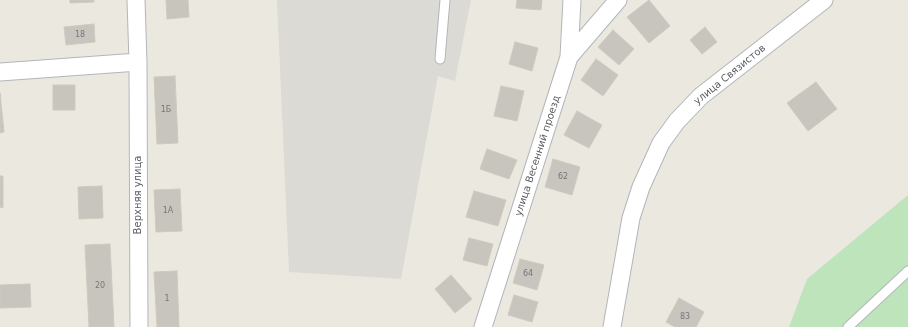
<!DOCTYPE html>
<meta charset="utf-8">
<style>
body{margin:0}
canvas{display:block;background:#ebe8df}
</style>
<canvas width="908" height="327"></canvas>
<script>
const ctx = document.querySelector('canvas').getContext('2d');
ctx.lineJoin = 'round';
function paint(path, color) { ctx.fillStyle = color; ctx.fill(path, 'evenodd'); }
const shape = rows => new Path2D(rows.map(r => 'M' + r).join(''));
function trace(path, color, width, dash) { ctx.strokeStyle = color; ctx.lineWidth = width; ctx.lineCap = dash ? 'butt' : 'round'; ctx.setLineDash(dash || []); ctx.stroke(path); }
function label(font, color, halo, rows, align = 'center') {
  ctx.font = font + ' "DejaVu Sans",sans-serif'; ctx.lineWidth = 3; ctx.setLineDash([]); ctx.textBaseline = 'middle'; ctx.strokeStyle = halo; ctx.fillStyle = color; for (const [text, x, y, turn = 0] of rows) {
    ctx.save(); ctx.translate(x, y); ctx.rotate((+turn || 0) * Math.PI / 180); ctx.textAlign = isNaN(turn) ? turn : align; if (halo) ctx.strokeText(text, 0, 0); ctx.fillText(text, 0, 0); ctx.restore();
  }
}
const industrial = shape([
 [277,0,471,0,455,81,438,76,401,279,289,272]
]);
const green = shape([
 [908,195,908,327,789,327,807,279]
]);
const building = shape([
 [70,0,94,0,94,2,70,3,70,0],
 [166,0,188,0,189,17,167,19,166,0],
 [517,0,542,0,541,10,516,8,517,0],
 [649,0,670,26,649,43,627,17,649,0],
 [94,24,95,42,66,45,64,27,94,24],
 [705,27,717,42,702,54,690,40,705,27],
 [613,30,634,49,619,65,598,47,613,30],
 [515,42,538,48,532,71,509,64,515,42],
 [596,59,618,75,603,96,581,80,596,59],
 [175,76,178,143,157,144,154,77,175,76],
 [816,82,837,109,808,131,787,103,816,82],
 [53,85,75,85,75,110,53,110,53,85],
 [501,86,524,91,517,121,494,116,501,86],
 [0,93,4,132,0,133,0,93],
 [577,111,602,125,589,148,564,135,577,111],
 [487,149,517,160,509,179,480,169,487,149],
 [553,159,580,167,572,195,545,187,553,159],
 [0,176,3,176,3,208,0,207,0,176],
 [102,186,103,218,79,219,78,187,102,186],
 [180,189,182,231,156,232,154,190,180,189],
 [474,191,506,200,498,226,466,217,474,191],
 [469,238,493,244,487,266,463,260,469,238],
 [110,244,114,327,89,327,85,245,110,244],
 [520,259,544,265,537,290,513,283,520,259],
 [177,271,179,327,157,327,154,272,177,271],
 [451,275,472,299,455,313,435,289,451,275],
 [30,284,31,307,0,308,0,285,30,284],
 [514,295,538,302,532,322,508,315,514,295],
 [679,298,704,312,696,327,675,327,666,322,679,298]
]);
const service = shape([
 [440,59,445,0],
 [848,327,908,271]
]);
const minor = shape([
 [569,57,572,0],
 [138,62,139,327],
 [0,72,138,62,136,0],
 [483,327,569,57,618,0],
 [612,327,631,218,641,187,661,143,677,121,701,96,824,0]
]);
const numberNames = [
 ["18",80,35],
 ["1Б",166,110],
 ["62",563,177],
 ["1А",168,211],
 ["64",528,274],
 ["20",100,286],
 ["1",167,299],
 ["83",685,317]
];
const streetNames = [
 ["улица Связистов",730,75,-39],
 ["улица Весенний проезд",538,156,-72],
 ["Верхняя улица",138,195,-90]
];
paint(industrial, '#dcdad4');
paint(green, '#bde4bb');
paint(building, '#c8c5bf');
trace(building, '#d0c9be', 1);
trace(service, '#b2b6ba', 11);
trace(minor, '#b2b6ba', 19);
trace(service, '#fff', 9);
trace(minor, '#fff', 17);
label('8px', '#747678', null, numberNames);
label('10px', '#585c60', '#fff', streetNames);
</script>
